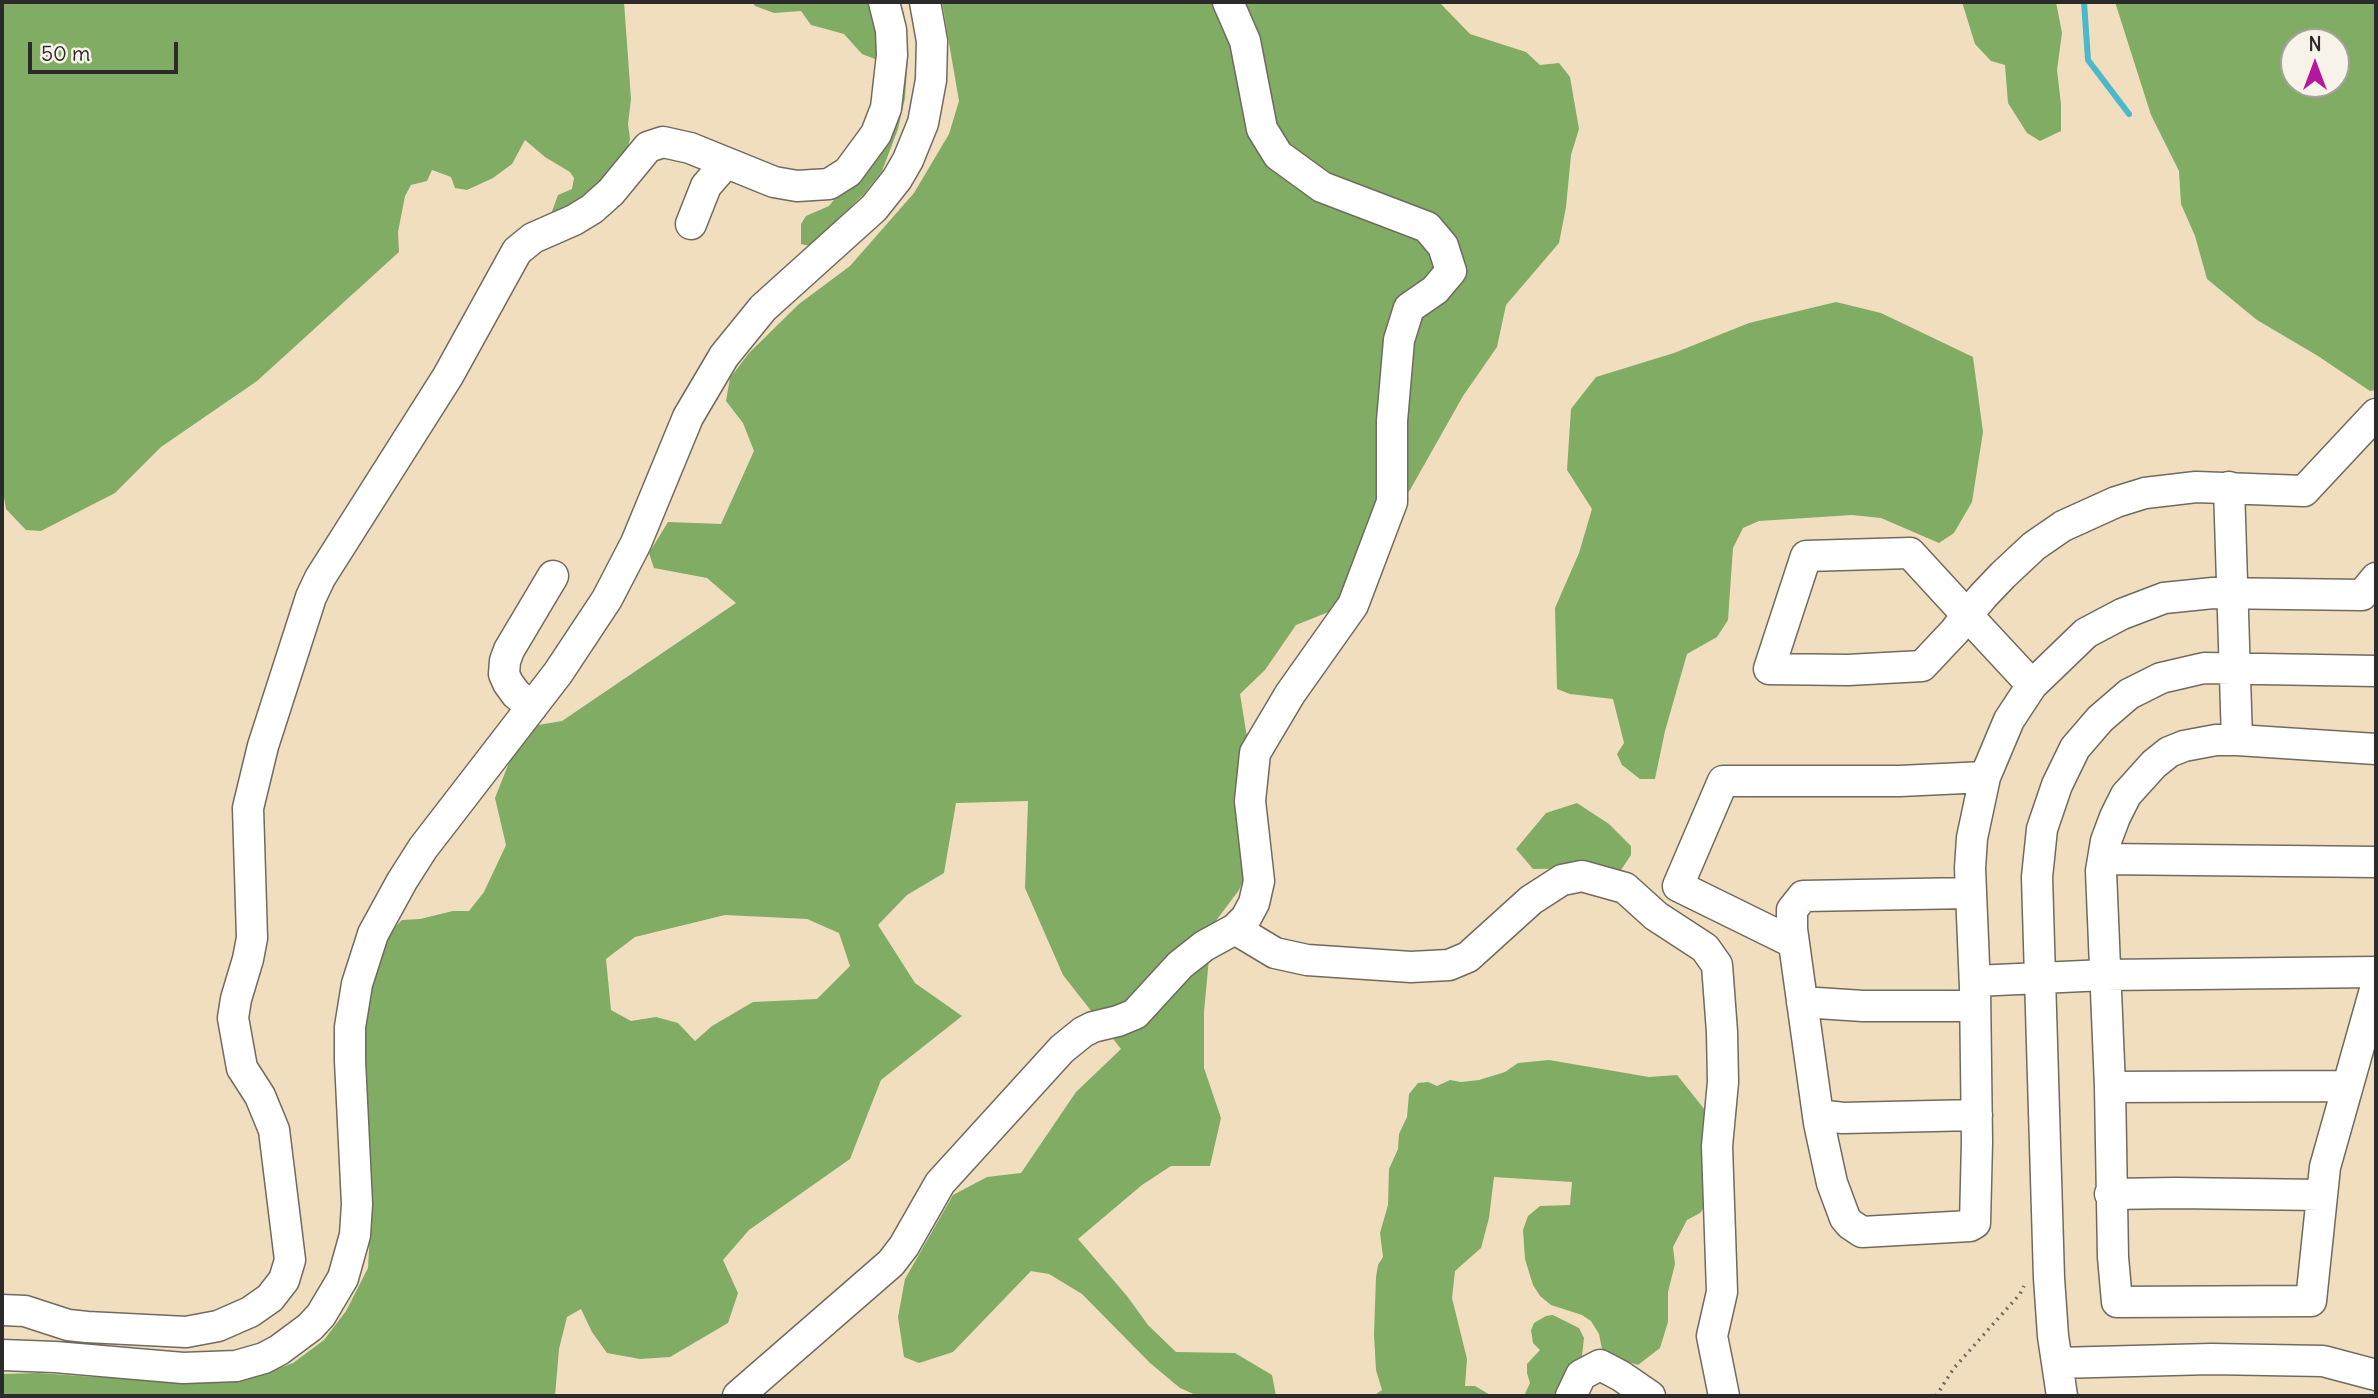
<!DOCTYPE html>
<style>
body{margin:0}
#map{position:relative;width:2378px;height:1398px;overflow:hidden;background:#f1debf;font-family:Delius,sans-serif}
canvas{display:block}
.frame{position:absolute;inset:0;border:4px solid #2b2b2b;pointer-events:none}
.north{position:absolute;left:2280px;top:28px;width:70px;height:70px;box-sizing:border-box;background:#f7f3e8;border:2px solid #a5a39c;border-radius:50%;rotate:0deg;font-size:19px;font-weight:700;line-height:28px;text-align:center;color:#2b2b2b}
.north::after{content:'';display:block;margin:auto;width:24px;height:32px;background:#b5179e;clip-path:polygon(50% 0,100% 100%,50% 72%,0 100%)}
.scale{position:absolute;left:28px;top:42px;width:150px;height:32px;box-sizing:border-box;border:4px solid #2b2b2b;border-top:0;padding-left:9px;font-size:21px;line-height:24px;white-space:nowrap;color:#2b2b2b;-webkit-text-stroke:5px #f7f3e8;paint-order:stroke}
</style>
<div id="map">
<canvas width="2378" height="1398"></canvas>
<div class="frame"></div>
<div class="north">N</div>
<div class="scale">50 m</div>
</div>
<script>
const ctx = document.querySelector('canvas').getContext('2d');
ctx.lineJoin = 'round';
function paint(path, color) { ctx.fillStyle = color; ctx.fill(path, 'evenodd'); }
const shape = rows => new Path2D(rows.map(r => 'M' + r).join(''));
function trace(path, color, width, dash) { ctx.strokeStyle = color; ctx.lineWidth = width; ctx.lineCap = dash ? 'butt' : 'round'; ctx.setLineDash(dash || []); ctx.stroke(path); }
const forest = shape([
 [2,2,624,2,631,99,628,124,630,139,624,162,556,224,551,214,558,195,572,189,574,178,570,172,545,157,525,140,512,164,493,178,467,190,455,188,451,177,432,170,427,181,411,185,405,196,398,232,399,252,257,381,161,447,115,493,41,531,26,530,6,509,2,485],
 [752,2,900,2,904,14,908,57,905,98,898,129,882,171,863,195,810,246,801,244,801,224,806,216,829,206,853,176,893,66,862,54,844,34,811,25,801,11,774,13,755,6],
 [942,2,1439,2,1470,34,1526,52,1540,65,1559,63,1570,77,1579,129,1571,155,1566,207,1559,243,1506,305,1497,347,1463,396,1410,490,1371,533,1351,585,1331,611,1296,625,1265,670,1240,694,1246,731,1264,807,1265,827,1239,890,1212,926,1204,1012,1204,1068,1221,1118,1210,1166,1171,1166,1142,1185,1078,1239,1127,1296,1148,1325,1176,1352,1235,1353,1272,1375,1276,1396,1198,1396,1180,1388,1150,1363,1082,1294,1049,1274,1031,1271,953,1352,919,1363,904,1357,898,1317,905,1279,953,1195,987,1177,1021,1173,1076,1092,1121,1049,1063,975,1025,888,1028,801,956,803,944,873,907,895,878,925,915,983,962,1016,881,1080,850,1159,749,1230,723,1260,738,1293,728,1323,670,1357,640,1359,607,1353,592,1332,581,1309,567,1317,559,1349,555,1396,2,1396,2,1374,38,1373,95,1377,234,1380,264,1374,293,1363,324,1340,346,1311,368,1268,370,1231,363,1037,368,998,383,939,402,920,420,919,453,911,469,911,484,892,506,845,495,798,514,750,532,726,562,721,736,603,707,578,654,568,649,553,668,522,721,524,754,451,743,423,726,401,730,378,749,353,799,304,850,266,914,193,949,134,959,101],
 [725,915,807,919,839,933,850,966,817,999,753,1002,712,1026,695,1041,678,1023,656,1017,631,1021,611,1010,606,959,635,937],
 [1962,2,2056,2,2062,33,2057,70,2061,104,2061,131,2040,141,2027,133,2008,103,2005,65,1991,61,1975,44],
 [2115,2,2376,2,2376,390,2370,391,2318,356,2257,320,2207,279,2195,236,2181,204,2179,171,2151,115],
 [2336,42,2336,84,2294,84,2294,42],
 [1836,302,1881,313,1973,357,1983,432,1972,502,1954,533,1939,543,1881,518,1852,515,1759,521,1743,528,1733,548,1728,620,1717,637,1687,654,1665,731,1655,779,1640,779,1622,765,1617,754,1624,743,1613,699,1570,694,1557,689,1555,608,1579,553,1592,509,1567,470,1571,409,1596,377,1674,353,1749,323],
 [1577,803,1609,824,1631,846,1631,855,1619,873,1598,868,1533,869,1516,849,1546,813],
 [1549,1060,1649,1077,1677,1075,1705,1110,1709,1125,1708,1202,1700,1213,1687,1220,1673,1247,1675,1264,1668,1292,1668,1322,1660,1348,1638,1365,1607,1355,1602,1349,1599,1334,1591,1321,1582,1315,1551,1305,1540,1296,1533,1285,1525,1259,1523,1230,1528,1216,1540,1206,1570,1205,1572,1182,1494,1177,1489,1218,1481,1248,1455,1271,1452,1298,1467,1359,1465,1386,1475,1386,1492,1396,1373,1396,1382,1390,1376,1370,1374,1335,1376,1277,1378,1265,1383,1257,1380,1233,1388,1205,1389,1169,1398,1149,1399,1134,1407,1117,1409,1094,1418,1083,1428,1082,1437,1086,1450,1080,1461,1082,1479,1080,1505,1072,1518,1063],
 [1553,1315,1579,1328,1584,1338,1581,1365,1565,1396,1524,1396,1530,1383,1527,1373,1527,1364,1540,1350,1533,1343,1531,1330,1534,1323,1546,1316]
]);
const stream = shape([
 [2084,2,2088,60,2129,114]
]);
const path = shape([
 [1936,1396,1954,1368,2020,1294,2024,1286]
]);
const minor = shape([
 [691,224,706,186,726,163],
 [2229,487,2237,740],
 [2032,685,1967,615,1910,553,1806,556,1769,669,1848,670,1922,666,1955,631,1967,615,1983,596,2003,575,2034,546,2063,526,2116,502,2145,493,2196,487,2304,491,2376,414],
 [532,707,516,694,508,683,504,674,505,661,509,650,553,576],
 [2376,749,2237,740,2216,740,2184,746,2169,752,2154,764,2126,795,2115,817,2106,841,2101,871,2110,1087,2113,1257,2117,1302,2311,1301,2325,1167,2376,986],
 [2103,859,2376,862],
 [1970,893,1803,896,1792,910,1792,929,1819,1123,1832,1183,1845,1218,1850,1224,1862,1232,1970,1226,1975,1223,1977,1142,1975,988,1970,868,1972,838,1985,777,2009,720,2032,685,2086,633,2122,614,2164,598,2213,593,2362,595,2376,578],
 [1235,929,1275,953,1307,960,1411,967,1449,965,1468,957,1531,900,1562,880,1582,876,1625,888,1656,916,1705,948,1717,965,1722,1032,1723,1082,1717,1146,1722,1292,1712,1336,1724,1396],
 [1794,943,1678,886,1723,781,1900,781,1985,777],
 [1975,981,2105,975,2376,972],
 [1802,1002,1863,1006,1975,1006],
 [2110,1087,2348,1086],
 [1818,1115,1843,1118,1977,1115],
 [2110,1194,2176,1193,2321,1195],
 [2,1310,25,1311,68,1325,87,1327,186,1332,218,1326,250,1312,270,1298,284,1280,290,1260,274,1130,260,1096,242,1068,233,1018,236,999,248,959,252,938,248,808,263,746,311,597,320,578,448,376,517,251,533,238,574,220,592,209,611,192,648,147,663,142,690,148,774,182,797,186,829,184,848,172,876,134,886,108,892,55,891,30,884,2],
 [2,1355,55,1357,183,1368,236,1366,264,1358,279,1350,310,1327,321,1315,343,1278,355,1235,357,1204,350,1061,350,1027,357,984,373,934,402,881,423,848,558,673,607,599,636,543,688,417,724,356,763,308,874,208,897,179,908,160,923,123,931,80,932,41,925,2],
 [2057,1363,2211,1359,2323,1361,2376,1375],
 [738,1396,891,1263,904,1246,940,1183,1062,1049,1083,1032,1093,1027,1118,1021,1135,1014,1180,965,1204,946,1235,929,1246,918,1254,903,1259,881,1250,801,1255,753,1290,694,1353,605,1392,502,1392,421,1399,340,1409,308,1435,290,1451,271,1443,246,1427,227,1322,187,1278,155,1262,129,1245,41,1228,2],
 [1571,1396,1581,1375,1600,1365,1621,1376,1650,1396],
 [2062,1396,2053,1336,2049,1278,2037,877,2042,829,2057,785,2075,748,2100,719,2129,694,2161,678,2204,668,2376,671]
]);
paint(forest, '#80ac64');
trace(stream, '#4eb8cb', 6);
trace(minor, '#706a5f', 33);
trace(path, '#706a5f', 3.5, [2, 5]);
trace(minor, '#fff', 30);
</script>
